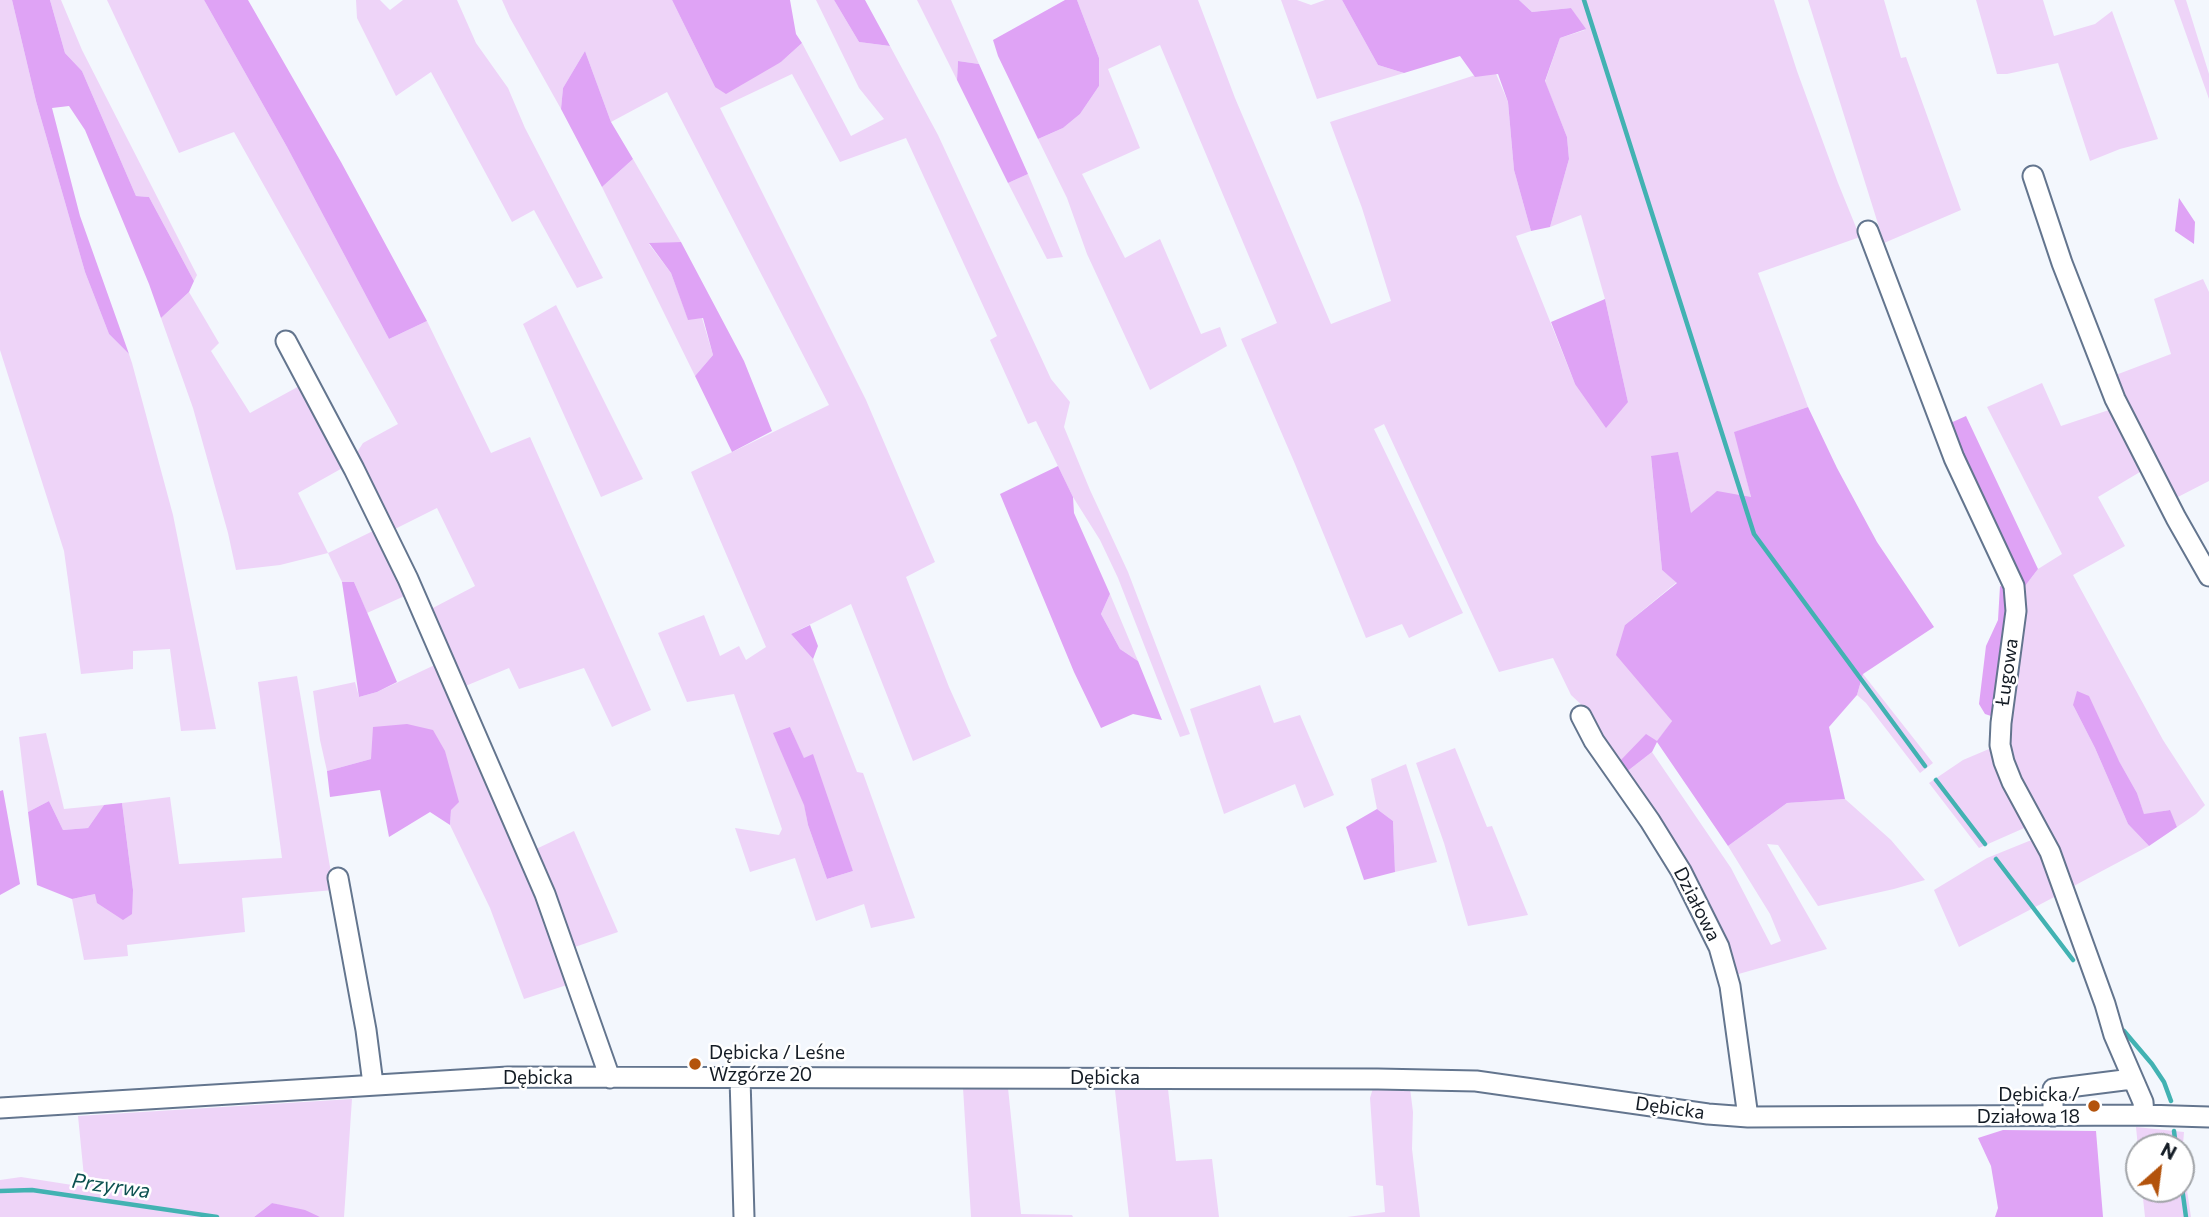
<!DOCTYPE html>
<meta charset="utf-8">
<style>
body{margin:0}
#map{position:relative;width:2209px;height:1217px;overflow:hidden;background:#f3f7fd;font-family:Commissioner,sans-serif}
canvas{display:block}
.north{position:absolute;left:2125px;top:1133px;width:70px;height:70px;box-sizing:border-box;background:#fff;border:2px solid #a1a4a8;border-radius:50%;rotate:28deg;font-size:19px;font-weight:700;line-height:28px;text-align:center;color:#141c25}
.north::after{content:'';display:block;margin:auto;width:24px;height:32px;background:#b3530c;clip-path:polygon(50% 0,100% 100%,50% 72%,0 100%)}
</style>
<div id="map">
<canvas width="2209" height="1217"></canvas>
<div class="north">N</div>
</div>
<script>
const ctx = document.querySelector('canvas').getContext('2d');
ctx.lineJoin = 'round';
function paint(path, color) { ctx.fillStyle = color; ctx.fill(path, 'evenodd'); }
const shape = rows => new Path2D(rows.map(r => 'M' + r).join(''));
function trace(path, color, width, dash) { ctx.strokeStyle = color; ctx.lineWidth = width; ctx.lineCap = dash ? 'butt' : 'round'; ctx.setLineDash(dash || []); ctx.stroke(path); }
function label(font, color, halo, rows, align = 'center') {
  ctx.font = font + ' Commissioner,sans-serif'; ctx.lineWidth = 5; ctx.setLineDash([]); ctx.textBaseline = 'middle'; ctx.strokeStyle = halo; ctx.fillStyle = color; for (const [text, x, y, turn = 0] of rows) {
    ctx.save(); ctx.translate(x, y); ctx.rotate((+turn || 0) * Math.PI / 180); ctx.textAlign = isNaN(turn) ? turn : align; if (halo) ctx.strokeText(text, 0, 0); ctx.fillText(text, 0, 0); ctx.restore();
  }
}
const green = shape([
 [0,0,12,0,36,101,85,272,109,334,129,354,132,363,173,515,216,729,181,731,170,649,133,651,133,669,81,674,64,551,0,350],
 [50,0,61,0,82,50,197,275,194,281,149,197,136,196,82,71,65,53],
 [107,0,204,0,287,147,389,339,427,321,491,453,530,437,651,710,612,727,584,668,519,689,509,668,463,687,429,610,475,586,437,508,391,531,354,457,363,443,398,424,234,132,179,153],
 [356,0,380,0,390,10,403,0,457,0,476,43,508,88,525,128,603,278,577,288,534,210,512,222,431,72,396,96,357,18],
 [502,0,672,0,715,87,781,62,802,43,851,136,884,119,859,88,816,0,834,0,859,42,890,46,938,135,1051,379,1070,402,1064,427,1090,490,1128,572,1190,734,1180,737,1118,578,1100,540,1073,497,1036,421,1028,424,990,340,997,336,906,138,840,162,792,74,720,108,866,400,935,562,906,577,949,687,971,736,913,761,851,604,791,634,813,659,857,772,863,773,915,918,871,928,864,904,816,921,795,858,750,872,735,828,779,835,782,829,734,694,687,702,658,633,704,615,720,656,739,646,746,660,766,647,691,472,829,405,667,92,611,122,585,51,563,88,561,109,510,18],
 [790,727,853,871,827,879,808,825],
 [917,0,951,0,979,64,958,61,957,80],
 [1077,0,1198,0,1235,98,1331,324,1391,301,1362,208,1330,122,1494,69,1508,102,1514,170,1531,231,1516,236,1575,384,1628,402,1605,299,1581,215,1550,227,1569,159,1567,137,1545,82,1560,38,1585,30,1571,8,1532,12,1519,0,1774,0,1797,71,1838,183,1860,237,1758,273,1808,407,1735,432,1751,497,1691,514,1678,453,1651,457,1662,570,1677,582,1625,625,1672,721,1657,742,1619,762,1598,737,1586,709,1571,695,1553,658,1499,672,1384,424,1374,429,1463,613,1409,638,1402,624,1366,638,1295,464,1241,339,1277,323,1160,45,1108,69,1140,148,1082,174,1125,258,1160,239,1201,334,1220,327,1227,346,1150,390,1087,254,1067,198,1038,139,1063,128,1080,114,1099,86,1099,58],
 [1281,0,1297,0,1311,5,1325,0,1342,0,1378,65,1404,73,1317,99],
 [1808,0,1884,0,1901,58,1906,57,1961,210,1884,243],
 [1976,0,2043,0,2054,36,2095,24,2112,11,2158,139,2120,149,2090,161,2058,63,2007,74,1997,74],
 [2174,0,2186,0,2209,74,2209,99],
 [633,159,681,242,649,244,671,273,688,319,702,318,713,355,695,376,602,187],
 [1028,174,1063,257,1047,259,1008,183],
 [2203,279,2209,292,2209,481,2174,499,2113,376,2171,354,2154,299],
 [189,292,219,343,211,351,250,413,303,384,346,466,298,493,328,553,377,529,409,594,367,613,354,582,342,582,328,553,280,565,236,570,228,533,193,408,161,318],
 [556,305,643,479,601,497,523,324],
 [2042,383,2061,426,2112,409,2131,454,2145,469,2098,497,2125,546,2073,575,2163,740,2205,805,2196,814,2177,827,2169,810,2144,815,2137,793,2119,761,2073,705,2095,748,2128,824,2149,846,2070,888,2007,751,2006,714,2023,630,2025,586,2038,569,2062,554,1987,407],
 [1110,594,1138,661,1120,649,1101,614],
 [439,663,536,886,570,984,524,999,490,908,450,825,451,810,371,759,327,771,320,740,313,691,355,682,359,697,377,692],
 [1863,674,1933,763,1920,773,1866,703,1857,695],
 [297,676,334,890,242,898,245,932,127,945,128,956,84,960,72,899,95,894,133,890,122,803,170,797,179,864,282,858,258,682],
 [1260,685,1274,723,1300,715,1334,795,1304,808,1295,784,1224,814,1190,709],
 [46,733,64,809,104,805,88,828,63,830,49,801,28,812,19,737],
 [1455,748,1487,827,1492,826,1528,915,1468,926,1444,843,1416,763],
 [1989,749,1994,750,2031,825,1979,848,1929,783,1963,760],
 [1652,752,1731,868,1771,945,1781,941,1770,914,1728,846,1787,803,1845,799,1891,840,1925,880,1894,889,1818,906,1778,845,1767,844,1827,949,1735,975,1625,773],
 [1406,764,1437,862,1395,872,1393,821,1377,809,1371,779],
 [574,831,618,932,572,948,534,850],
 [2029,841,2039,841,2060,894,1959,947,1934,890,1987,858],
 [963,1088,1008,1088,1021,1214,1072,1215,1073,1217,971,1217],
 [1373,1088,1410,1088,1413,1112,1412,1149,1420,1217,1347,1217,1385,1212,1383,1186,1376,1185,1370,1098],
 [1168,1089,1176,1161,1212,1159,1219,1217,1129,1217,1115,1090],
 [352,1099,344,1217,320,1217,272,1203,254,1217,0,1217,0,1180,21,1177,85,1187,78,1116],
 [2136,1127,2184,1132,2182,1157,2191,1217,2145,1217,2142,1189,2181,1189,2181,1147,2139,1147,2139,1158]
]);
const forest = shape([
 [12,0,50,0,65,53,82,71,136,196,149,197,194,281,189,292,161,318,149,284,85,130,69,106,52,108,80,216,129,354,109,334,85,272,36,101],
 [204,0,248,0,341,162,427,321,389,339,287,147],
 [672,0,790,0,796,34,802,43,781,62,726,94,715,87],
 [834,0,865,0,890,46,859,42],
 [1065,0,1077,0,1099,58,1099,86,1080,114,1063,128,1038,139,998,56,993,40],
 [1342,0,1519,0,1532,12,1571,8,1586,29,1560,38,1545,81,1567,137,1569,159,1550,227,1531,231,1514,170,1508,102,1498,74,1475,77,1460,56,1404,73,1378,65],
 [585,51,611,122,633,159,602,187,561,109,563,88],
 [958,61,979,64,1028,174,1008,183,957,80],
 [2179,198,2195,222,2194,244,2175,231],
 [681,242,744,361,772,431,732,452,695,376,713,355,703,318,688,320,671,273,649,243],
 [1605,299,1628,402,1606,428,1575,384,1551,322],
 [1808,407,1837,468,1877,542,1934,627,1863,674,1857,695,1829,727,1845,799,1787,803,1728,846,1657,742,1652,752,1625,773,1619,762,1646,734,1657,741,1672,721,1616,655,1625,625,1677,583,1662,570,1651,456,1678,452,1691,513,1717,491,1751,497,1734,432],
 [1966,416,2038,569,2025,586,1984,511,1946,425],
 [1058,466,1073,497,1074,513,1110,594,1101,614,1120,649,1138,661,1162,720,1133,714,1101,728,1074,672,1000,494],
 [342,582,354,582,397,682,377,692,359,697],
 [2000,586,2010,589,1994,717,1985,714,1979,704,1986,646,1998,620],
 [810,625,818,646,813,659,791,634],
 [2077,691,2089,696,2119,761,2137,793,2144,814,2170,810,2177,827,2149,846,2128,824,2095,748,2073,705],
 [407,724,433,730,445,751,459,802,451,810,450,825,430,812,389,837,380,790,330,797,327,771,371,759,373,727],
 [790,727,804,758,813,754,853,871,827,879,808,825,804,805,773,733],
 [3,790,20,884,0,895,0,791],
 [49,801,63,830,88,828,104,805,122,803,133,890,132,914,123,920,97,903,95,894,72,899,37,885,28,812],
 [1377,809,1393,821,1395,872,1364,880,1346,827],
 [2003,1130,2096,1131,2103,1217,1995,1217,1998,1208,1991,1166,1978,1138],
 [272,1203,305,1210,320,1217,254,1217]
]);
const stream = shape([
 [1584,0,1754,534,1925,766],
 [1936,780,1985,844],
 [1996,859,2073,960],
 [2124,1031,2152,1064,2164,1082,2171,1101],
 [2174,1131,2176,1147],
 [2181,1180,2186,1217],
 [0,1191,32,1190,217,1217]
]);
const minor = shape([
 [2033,176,2062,263,2115,399,2176,518,2209,576],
 [1868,231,1954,458,2014,586,2016,611,2001,723,2000,745,2004,762,2012,782,2050,852,2105,1004,2114,1035,2143,1102,2144,1115],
 [286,341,354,469,408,579,545,894,610,1078],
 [1581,716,1594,741,1650,821,1681,871,1719,947,1730,986,1748,1117],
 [338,878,366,1030,373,1084],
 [740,1078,744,1217],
 [0,1108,508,1077,1378,1079,1476,1081,1708,1114,1748,1117,2144,1115,2209,1117],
 [2053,1116,2053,1089,2132,1079]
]);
const markers = [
 [695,1064,7,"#b3530c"],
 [2094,1106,7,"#b3530c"]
];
const streetNames = [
 ["Ługowa",2007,672,-82],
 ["Działowa",1697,904,63],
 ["Dębicka",538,1078],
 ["Dębicka",1105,1078],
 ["Dębicka",1670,1108,8]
];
const poiNames = [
 ["Dębicka / Leśne",709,1053],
 ["Wzgórze 20",709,1075],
 ["Dębicka /",2080,1095,"right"],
 ["Działowa 18",2080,1117,"right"]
];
const waterNames = [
 ["Przyrwa",111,1186,8]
];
paint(green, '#eed4f8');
paint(forest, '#dfa3f5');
trace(stream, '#42b2b2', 4.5);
trace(minor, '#63758e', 23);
trace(minor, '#fff', 19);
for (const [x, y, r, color] of markers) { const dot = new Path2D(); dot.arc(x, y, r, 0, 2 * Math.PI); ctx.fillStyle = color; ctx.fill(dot); trace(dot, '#fff', 2.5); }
label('19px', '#141c25', '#fff', streetNames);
label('19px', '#141c25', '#fff', poiNames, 'left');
label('italic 21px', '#0c5150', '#fff', waterNames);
</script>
